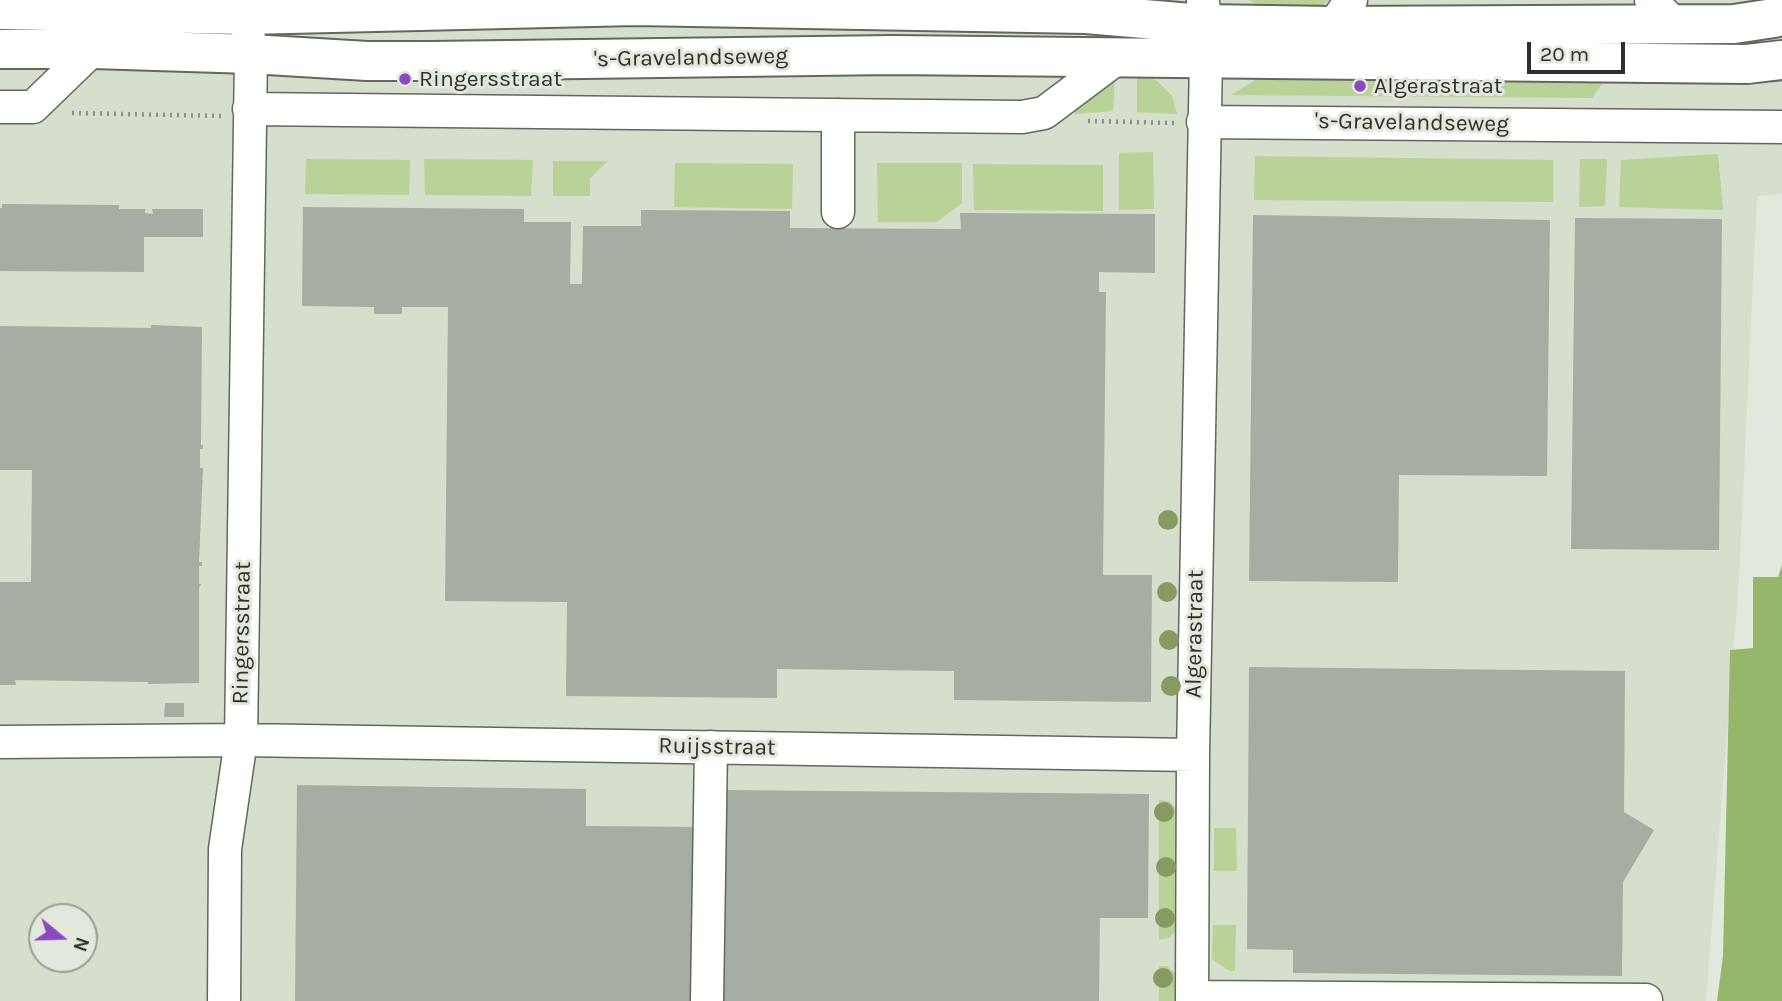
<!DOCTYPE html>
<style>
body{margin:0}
#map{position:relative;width:1782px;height:1001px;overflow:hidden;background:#e2e8dc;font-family:Karla,sans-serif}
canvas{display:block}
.north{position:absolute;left:28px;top:903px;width:70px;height:70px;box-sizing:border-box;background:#e2e8dc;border:2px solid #9a9e96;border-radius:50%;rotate:109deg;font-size:19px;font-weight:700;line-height:28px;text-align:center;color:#2e302c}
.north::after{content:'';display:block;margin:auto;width:24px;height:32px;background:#8c49be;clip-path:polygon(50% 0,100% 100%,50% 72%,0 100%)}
.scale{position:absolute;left:1527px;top:42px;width:98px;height:32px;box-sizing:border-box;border:4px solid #2e302c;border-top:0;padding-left:9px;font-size:21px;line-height:24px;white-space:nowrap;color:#2e302c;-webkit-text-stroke:5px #e2e8dc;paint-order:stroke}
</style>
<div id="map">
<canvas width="1782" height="1001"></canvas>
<div class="north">N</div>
<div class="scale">20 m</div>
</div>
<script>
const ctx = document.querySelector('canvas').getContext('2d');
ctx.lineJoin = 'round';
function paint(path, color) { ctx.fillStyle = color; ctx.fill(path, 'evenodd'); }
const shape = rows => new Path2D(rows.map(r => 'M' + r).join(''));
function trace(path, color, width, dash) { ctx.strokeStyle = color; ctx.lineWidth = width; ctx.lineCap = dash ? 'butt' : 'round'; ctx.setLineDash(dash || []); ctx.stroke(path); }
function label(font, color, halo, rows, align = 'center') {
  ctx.font = font + ' Karla,sans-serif'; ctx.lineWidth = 6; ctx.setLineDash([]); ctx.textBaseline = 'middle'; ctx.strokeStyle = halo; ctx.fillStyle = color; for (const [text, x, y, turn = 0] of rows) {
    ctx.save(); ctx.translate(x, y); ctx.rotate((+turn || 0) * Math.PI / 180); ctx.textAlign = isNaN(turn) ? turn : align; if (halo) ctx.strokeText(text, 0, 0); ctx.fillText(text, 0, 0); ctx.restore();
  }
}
const built = shape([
 [0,0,1782,0,1782,194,1757,196,1739,579,1706,1001,0,1001],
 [42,917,84,917,84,959,42,959]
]);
const green = shape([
 [1248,0,1329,0,1318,9,1278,14],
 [1137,72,1157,81,1172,96,1177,114,1137,112],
 [1608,75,1592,98,1231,95,1257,79],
 [1115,77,1113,111,1075,114,1072,108],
 [1153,152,1154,209,1119,210,1119,153],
 [1718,154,1723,210,1619,207,1621,160],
 [1255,156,1553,160,1553,202,1254,200],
 [306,159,410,160,409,195,305,194],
 [424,159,533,160,531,196,425,195],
 [1580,159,1607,159,1605,206,1579,207],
 [553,161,608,161,590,178,590,196,553,196],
 [675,163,793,164,792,209,674,207],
 [877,163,962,163,962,203,937,222,878,222],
 [973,164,1103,165,1103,211,974,210],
 [1159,800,1169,801,1178,810,1177,929,1169,938,1159,940],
 [1214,828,1236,828,1237,871,1214,871],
 [1213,925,1236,925,1235,971,1230,971,1212,959],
 [1159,966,1167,966,1175,973,1175,1001,1159,1001]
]);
const forest = shape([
 [1782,565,1782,1001,1717,1001,1723,956,1730,650,1753,648,1753,577,1778,577]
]);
const building = shape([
 [2,204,119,205,119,209,145,209,145,213,153,214,152,209,203,209,203,237,144,237,144,272,0,271,0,208,2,208],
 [303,207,524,209,524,222,571,222,570,284,582,284,583,226,641,226,641,210,790,211,790,228,961,229,960,213,1155,214,1155,273,1099,272,1099,292,1106,292,1103,575,1152,575,1151,702,954,700,954,671,777,669,777,698,566,696,567,602,445,601,448,307,402,307,402,314,374,314,374,307,302,306],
 [1253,215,1550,220,1547,476,1399,475,1398,582,1249,581],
 [1575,218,1722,219,1719,550,1571,549],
 [151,325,202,327,201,445,203,445,203,449,200,449,200,468,203,468,199,562,202,562,202,566,199,566,199,584,201,584,199,588,199,683,148,684,148,682,15,680,16,685,0,685,0,582,31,582,32,470,0,470,0,326,151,328],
 [1249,667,1625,671,1624,812,1654,830,1623,882,1622,976,1293,973,1293,950,1247,949],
 [165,703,184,703,184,717,164,717],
 [297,785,586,789,586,826,699,827,697,1001,295,1001],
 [722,790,1149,794,1148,918,1100,918,1099,1001,719,1001]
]);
const path = shape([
 [72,113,221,116],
 [1088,121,1174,123]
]);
const minor = shape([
 [1651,0,1673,23],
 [1333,26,1351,0],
 [0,107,33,107,93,49],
 [249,109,1022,117,1044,113,1120,56],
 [1203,122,1782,127],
 [838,212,838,115],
 [0,742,241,740,1193,755],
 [1192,997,1646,1000],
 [224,1001,225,849,241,740,251,54,248,31],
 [707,1001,711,747],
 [1192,1001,1193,755,1206,57,1203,0]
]);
const major = shape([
 [0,10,246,15,636,6,1086,14,1203,24,1333,26,1734,24,1774,18,1782,13],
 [0,49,93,49,251,54,367,61,430,61,892,55,1747,64,1782,60]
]);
const trees = [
 [1168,520],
 [1167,592],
 [1169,640],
 [1171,686],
 [1164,812],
 [1166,867],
 [1165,918],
 [1163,978]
];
const markers = [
 [405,79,7,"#8c49be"],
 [1360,86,7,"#8c49be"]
];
const streetNames = [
 ["'s-Gravelandseweg",691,58,-1],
 ["'s-Gravelandseweg",1412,123,1],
 ["Ringersstraat",242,633,-89],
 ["Algerastraat",1195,634,-89],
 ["Ruijsstraat",717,747,1]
];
const poiNames = [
 ["Ringersstraat",419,79],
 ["Algerastraat",1374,86]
];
paint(built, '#d6decc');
paint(green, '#b8d298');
paint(forest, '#95b76a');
paint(building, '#a7ada2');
trace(minor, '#63675d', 35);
trace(major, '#63675d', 42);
trace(path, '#8c9088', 4.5, [2, 5]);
trace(minor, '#fff', 32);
trace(major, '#fff', 38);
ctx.fillStyle = '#889a64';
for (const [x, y] of trees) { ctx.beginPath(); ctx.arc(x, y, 10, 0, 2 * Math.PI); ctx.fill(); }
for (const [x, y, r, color] of markers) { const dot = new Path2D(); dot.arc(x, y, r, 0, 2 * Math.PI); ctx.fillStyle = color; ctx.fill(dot); trace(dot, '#e2e8dc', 2.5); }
label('23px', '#2e302c', '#e2e8dc', streetNames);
label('23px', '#2e302c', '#e2e8dc', poiNames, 'left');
</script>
